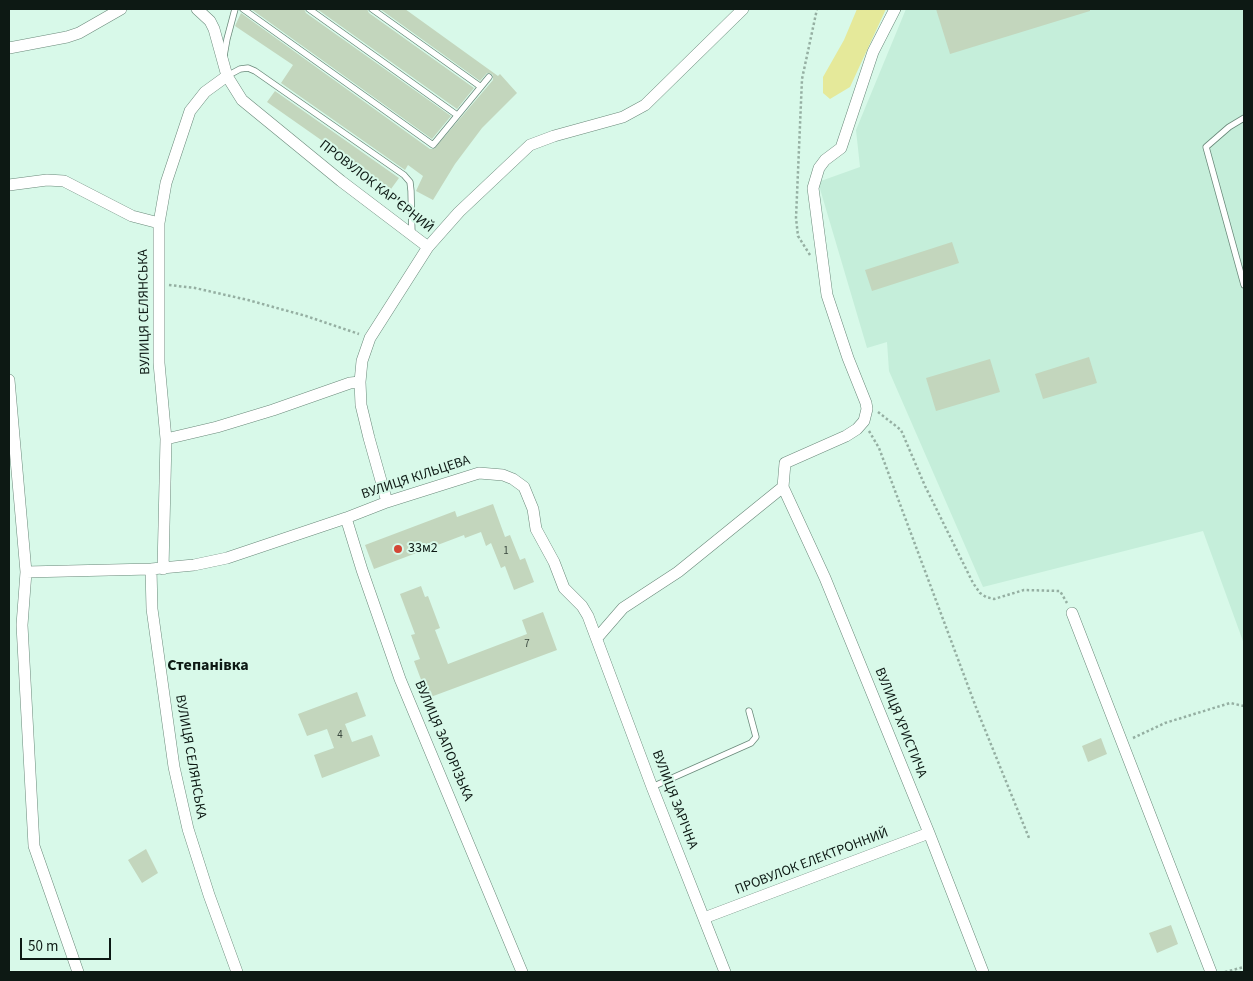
<!DOCTYPE html>
<meta charset="utf-8">
<style>
body{margin:0}
#map{position:relative;width:1253px;height:981px;overflow:hidden;background:#d8f9e9;font-family:"Source Sans 3",sans-serif}
canvas{display:block}
.frame{position:absolute;inset:0;border:10px solid #0d1914;pointer-events:none}
.scale{position:absolute;left:20px;top:938px;width:91px;height:22px;box-sizing:border-box;border:2px solid #0d1914;border-top:0;padding-left:6px;font-size:15px;line-height:18px;white-space:nowrap;color:#0d1914;-webkit-text-stroke:4px #d8f9e9;paint-order:stroke}
</style>
<div id="map">
<canvas width="1253" height="981"></canvas>
<div class="frame"></div>
<div class="scale">50 m</div>
</div>
<script>
const ctx = document.querySelector('canvas').getContext('2d');
ctx.lineJoin = 'round';
function paint(path, color) { ctx.fillStyle = color; ctx.fill(path, 'evenodd'); }
const shape = rows => new Path2D(rows.map(r => 'M' + r).join(''));
function trace(path, color, width, dash) { ctx.strokeStyle = color; ctx.lineWidth = width; ctx.lineCap = dash ? 'butt' : 'round'; ctx.setLineDash(dash || []); ctx.stroke(path); }
function label(font, color, halo, rows, align = 'center') {
  ctx.font = font + ' "Source Sans 3",sans-serif'; ctx.lineWidth = 4; ctx.setLineDash([]); ctx.textBaseline = 'middle'; ctx.strokeStyle = halo; ctx.fillStyle = color; for (const [text, x, y, turn = 0] of rows) {
    ctx.save(); ctx.translate(x, y); ctx.rotate((+turn || 0) * Math.PI / 180); ctx.textAlign = isNaN(turn) ? turn : align; if (halo) ctx.strokeText(text, 0, 0); ctx.fillText(text, 0, 0); ctx.restore();
  }
}
const built = shape([
 [906,9,1244,9,1244,644,1203,531,983,587,889,371,887,342,867,348,818,182,860,167,856,130]
]);
const green = shape([
 [857,9,886,9,850,87,830,99,823,93,823,77,844,40]
]);
const building = shape([
 [251,9,304,9,306,13,451,116,432,139],
 [317,9,367,9,369,13,474,88,457,109],
 [380,9,405,9,498,76,500,74,517,93,482,128,455,164,433,200,416,191,423,176,408,165,405,170,281,83,293,65,235,26,241,13,430,149,434,149,493,80,493,75,490,73,487,73,480,81],
 [936,9,1090,9,1090,11,950,54],
 [275,91,399,178,391,189,267,102],
 [952,242,959,263,872,291,865,270],
 [1089,357,1097,383,1043,399,1035,374],
 [990,359,1000,392,936,411,926,378],
 [493,504,505,537,510,535,520,560,525,558,534,582,514,590,505,566,501,568,491,543,486,546,481,532,465,538,464,535,374,569,365,545,455,511,457,517],
 [421,586,425,597,428,596,440,628,435,630,448,664,527,634,522,620,543,612,557,650,428,698,414,661,420,659,411,635,415,634,400,594],
 [357,692,366,716,345,724,352,742,372,735,380,756,322,778,314,755,334,748,327,729,307,736,298,714],
 [1101,738,1107,754,1088,762,1082,746],
 [146,849,158,873,142,883,128,860],
 [1171,925,1178,944,1157,953,1149,933]
]);
const path = shape([
 [810,255,798,236,796,218,802,79,817,9],
 [169,285,195,288,248,300,306,316,359,334],
 [878,412,901,430,925,486,973,583,980,593,986,597,994,599,1024,590,1060,591,1067,603],
 [869,431,879,448,977,710,1029,838],
 [1133,738,1165,723,1230,703,1244,706],
 [1225,972,1244,967]
]);
const service = shape([
 [243,9,433,145,489,77],
 [309,9,457,115],
 [372,9,481,87],
 [224,56,227,39,235,9],
 [227,76,240,69,248,68,255,71,404,175,410,182,411,191,412,235],
 [1244,118,1229,127,1206,147,1244,285],
 [652,787,751,743,756,737,749,711]
]);
const minor = shape([
 [197,9,210,21,214,29,227,76,242,100,341,181,428,247],
 [9,48,67,37,79,33,121,9],
 [9,185,47,180,64,181,132,216,159,223],
 [9,380,26,572,22,625,34,846,78,972],
 [166,439,217,427,273,410,350,383,360,382],
 [783,487,825,578,929,833,983,972],
 [387,502,369,438,361,405,360,382,362,361,370,338,428,247,459,212,530,145,554,136,623,117,645,105,743,9],
 [346,518,362,570,400,679,522,972],
 [151,569,152,609,174,767,188,829,209,895,237,972],
 [163,569,166,439,159,363,159,223,166,183,190,111,205,92,227,76],
 [26,572,151,569,194,565,227,558,346,518,387,502,479,473,503,475,513,479,524,487,533,509,536,529,554,562,564,588,582,606,588,616,652,787,725,972],
 [1072,613,1211,972],
 [597,638,623,608,678,572,783,487,785,463,846,436,857,429,864,421,867,409,866,403,848,358,827,295,813,188,819,168,825,160,841,148,873,52,895,9],
 [704,918,929,833]
]);
const markers = [
 [398,549,5,"#d34636"]
];
const numberNames = [
 ["1",506,552],
 ["7",527,645],
 ["4",340,736]
];
const streetNames = [
 ["ПРОВУЛОК КАР'ЄРНИЙ",376,187,38],
 ["ВУЛИЦЯ СЕЛЯНСЬКА",145,312,-91],
 ["ВУЛИЦЯ КІЛЬЦЕВА",416,478,-18],
 ["ВУЛИЦЯ ХРИСТИЧА",900,723,68],
 ["ВУЛИЦЯ ЗАПОРІЗЬКА",443,741,67],
 ["ВУЛИЦЯ СЕЛЯНСЬКА",190,757,80],
 ["ВУЛИЦЯ ЗАРІЧНА",674,800,69],
 ["ПРОВУЛОК ЕЛЕКТРОННИЙ",812,862,-21]
];
const poiNames = [
 ["33м2",408,549]
];
const quarterNames = [
 ["Степанівка",208,666]
];
paint(built, '#c5eeda');
paint(green, '#e5e99a');
paint(building, '#c3d6bd');
trace(service, '#6a897a', 7);
trace(minor, '#6a897a', 12);
trace(path, '#95afa2', 2.5, [2.5, 2.5]);
trace(service, '#fff', 5.5);
trace(minor, '#fff', 11);
for (const [x, y, r, color] of markers) { const dot = new Path2D(); dot.arc(x, y, r, 0, 2 * Math.PI); ctx.fillStyle = color; ctx.fill(dot); trace(dot, '#d8f9e9', 2); }
label('11px', '#3a483e', null, numberNames);
label('14px', '#0d1914', '#d8f9e9', streetNames);
label('14px', '#0d1914', '#d8f9e9', poiNames, 'left');
label('bold 16px', '#0d1914', '#d8f9e9', quarterNames);
</script>
